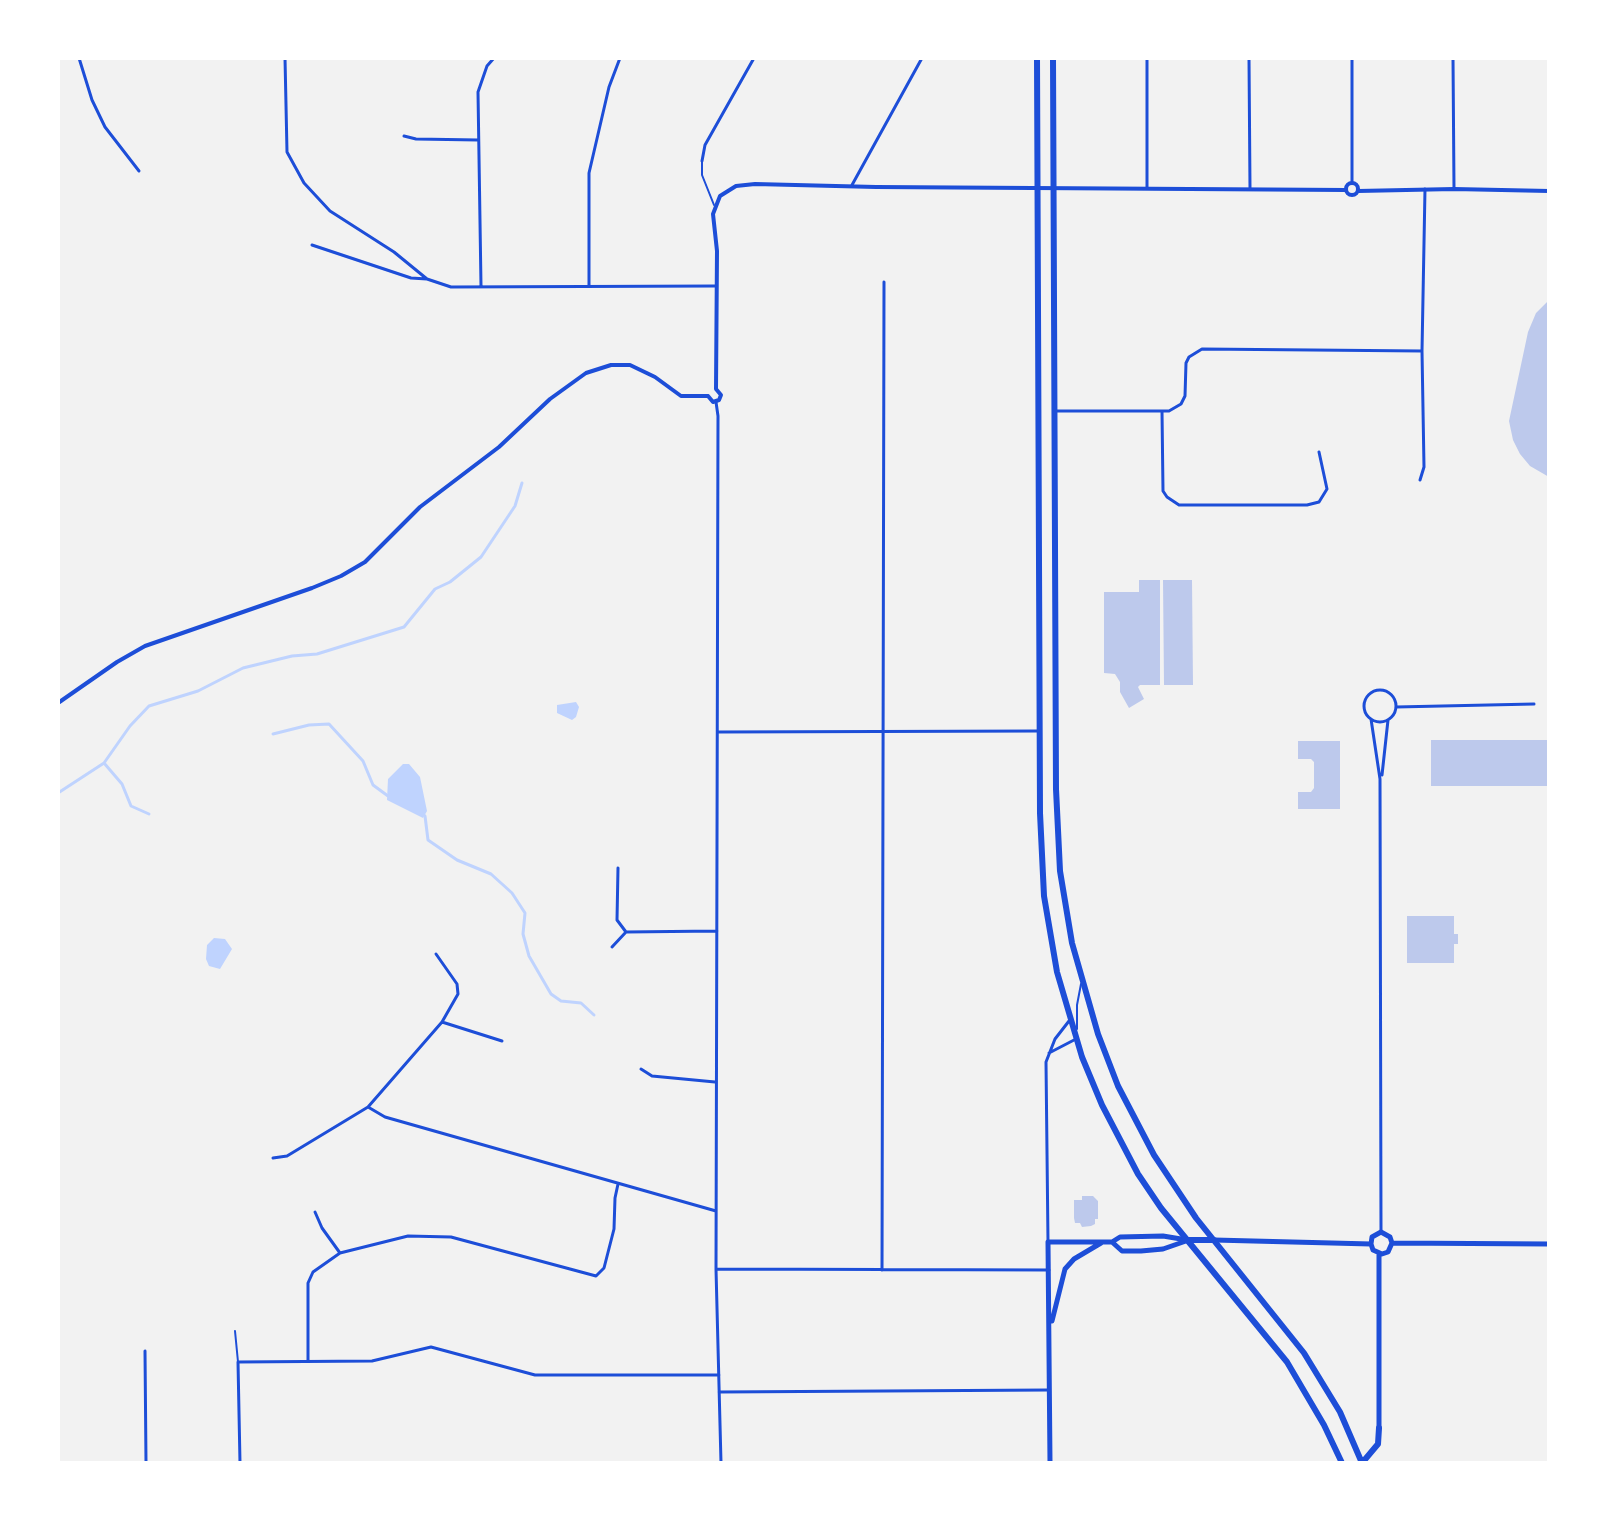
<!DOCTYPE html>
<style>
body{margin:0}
#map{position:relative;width:1607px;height:1521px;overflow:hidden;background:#f2f2f2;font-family:Helvetica,sans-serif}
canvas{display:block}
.frame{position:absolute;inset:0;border:60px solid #fff;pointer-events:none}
</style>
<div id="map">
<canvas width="1607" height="1521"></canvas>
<div class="frame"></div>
</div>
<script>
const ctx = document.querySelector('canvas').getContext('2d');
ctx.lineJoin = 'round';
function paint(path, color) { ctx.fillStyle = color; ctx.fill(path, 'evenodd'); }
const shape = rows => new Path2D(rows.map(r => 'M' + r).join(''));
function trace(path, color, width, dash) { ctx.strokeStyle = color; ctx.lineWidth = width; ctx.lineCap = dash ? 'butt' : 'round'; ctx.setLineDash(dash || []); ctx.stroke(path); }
const water = shape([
 [576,702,579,707,576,717,572,720,557,713,557,705],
 [403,764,409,764,420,777,427,811,423,818,387,800,388,779],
 [214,938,225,939,232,949,220,969,209,966,206,959,207,945]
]);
const stream = shape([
 [273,734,309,725,329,724,363,761,373,785,388,796],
 [104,763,122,784,131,806,149,814],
 [58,793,104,763,130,726,149,706,198,691,243,668,292,656,317,654,404,627,435,589,450,582,481,557,515,506,522,483],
 [423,814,425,816,428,840,457,860,491,874,512,893,525,913,523,934,529,956,551,994,561,1001,581,1003,594,1015]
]);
const building = shape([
 [1549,300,1549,477,1530,466,1520,454,1513,440,1509,421,1528,332,1536,313],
 [1139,580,1160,580,1160,685,1140,685,1138,687,1144,699,1129,708,1120,692,1120,682,1115,674,1104,673,1104,592,1139,592],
 [1163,580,1192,580,1193,685,1164,685],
 [1431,740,1549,740,1549,786,1431,786],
 [1298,741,1340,741,1340,809,1298,809,1298,792,1311,792,1314,788,1314,762,1311,759,1298,759],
 [1407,916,1454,916,1454,934,1458,934,1458,944,1454,944,1454,963,1407,963],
 [1082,1196,1093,1196,1098,1201,1098,1219,1095,1219,1095,1224,1091,1226,1082,1227,1080,1223,1075,1223,1074,1218,1074,1200,1082,1200]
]);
const service = shape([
 [702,162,702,175,714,205],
 [1077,1029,1077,1005,1081,984],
 [235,1331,238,1362]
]);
const minor = shape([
 [79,58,92,100,105,127,139,171],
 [285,58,287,152,304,183,330,211,394,252,427,279,451,287,715,286],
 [1249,58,1250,189],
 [1352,58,1352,183],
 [1453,58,1454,189],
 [404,136,416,139,478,140],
 [702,161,705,145,754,58],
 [852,185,922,58],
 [1147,188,1147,58],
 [312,245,411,278,427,279],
 [481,286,478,92,487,66,494,58],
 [589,286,589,173,609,87,620,58],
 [716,402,718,416,716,1269,721,1463],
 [1054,411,1169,411,1181,404,1185,396,1186,363,1189,357,1202,349,1422,351],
 [1162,411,1163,491,1167,497,1179,505,1307,505,1319,502,1327,489,1319,452],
 [1420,480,1424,467,1422,351,1425,189],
 '1364 706a16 16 0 1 1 32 0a16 16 0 1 1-32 0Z',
 [1396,707,1534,704],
 [1371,719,1380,779,1381,1232],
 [718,732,1038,731],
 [1382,775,1388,720],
 [618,868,617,920,626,932],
 [612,947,626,932,717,931],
 [442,1022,502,1041],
 [1049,1053,1074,1040],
 [641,1069,652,1076,715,1082],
 [368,1107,385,1117,716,1211],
 [273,1158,287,1156,368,1107,442,1022,458,994,457,984,436,954],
 [315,1212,322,1228,340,1253],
 [1048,1242,1046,1062,1055,1039,1069,1021],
 [716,1269,1049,1270],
 [882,1270,884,282],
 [145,1351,146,1463],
 [308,1361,308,1283,313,1272,340,1253,408,1236,451,1237,596,1276,604,1268,614,1229,615,1198,618,1184],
 [719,1392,1048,1390],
 [240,1463,238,1362,372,1361,431,1347,535,1375,719,1375]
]);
const tertiary = shape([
 '1346 189a6 6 0 1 1 12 0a6 6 0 1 1-12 0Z',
 [1358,191,1454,189,1549,191],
 [716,389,717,251,713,214,720,196,736,186,755,184,876,187,1346,190],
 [708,396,713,402,719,400,721,395,716,389],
 [58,703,117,662,145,646,312,588,341,576,365,562,420,507,499,447,550,399,586,373,611,365,630,365,655,377,681,396,708,396]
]);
const secondary = shape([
 [1214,1240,1371,1244],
 [1112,1242,1122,1251,1141,1251,1163,1249,1186,1241],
 [1392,1243,1549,1244],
 [1371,1244,1372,1237,1381,1232,1390,1237,1392,1243],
 [1371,1244,1373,1250,1382,1254,1388,1252,1392,1243],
 [1052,1321,1065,1269,1074,1259,1101,1243],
 [1379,1428,1379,1254],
 [1050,1463,1048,1242,1112,1242,1120,1237,1163,1236,1187,1240]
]);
const trunk = shape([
 [1037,58,1040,813,1044,896,1057,972,1082,1057,1102,1105,1138,1174,1161,1208,1287,1362,1324,1425,1342,1463],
 [1053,58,1056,789,1060,871,1072,943,1098,1034,1118,1086,1154,1155,1196,1218,1304,1353,1340,1412,1362,1463],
 [1187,1240,1214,1240],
 [1362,1463,1378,1444,1379,1428]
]);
paint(water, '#bfd3fe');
trace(stream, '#bfd3fe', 3);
paint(building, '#bdc9ec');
trace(service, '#1d4ed8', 2);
trace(minor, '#1d4ed8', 3);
trace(tertiary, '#1d4ed8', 4);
trace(secondary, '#1d4ed8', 5);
trace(trunk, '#1d4ed8', 6);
</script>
